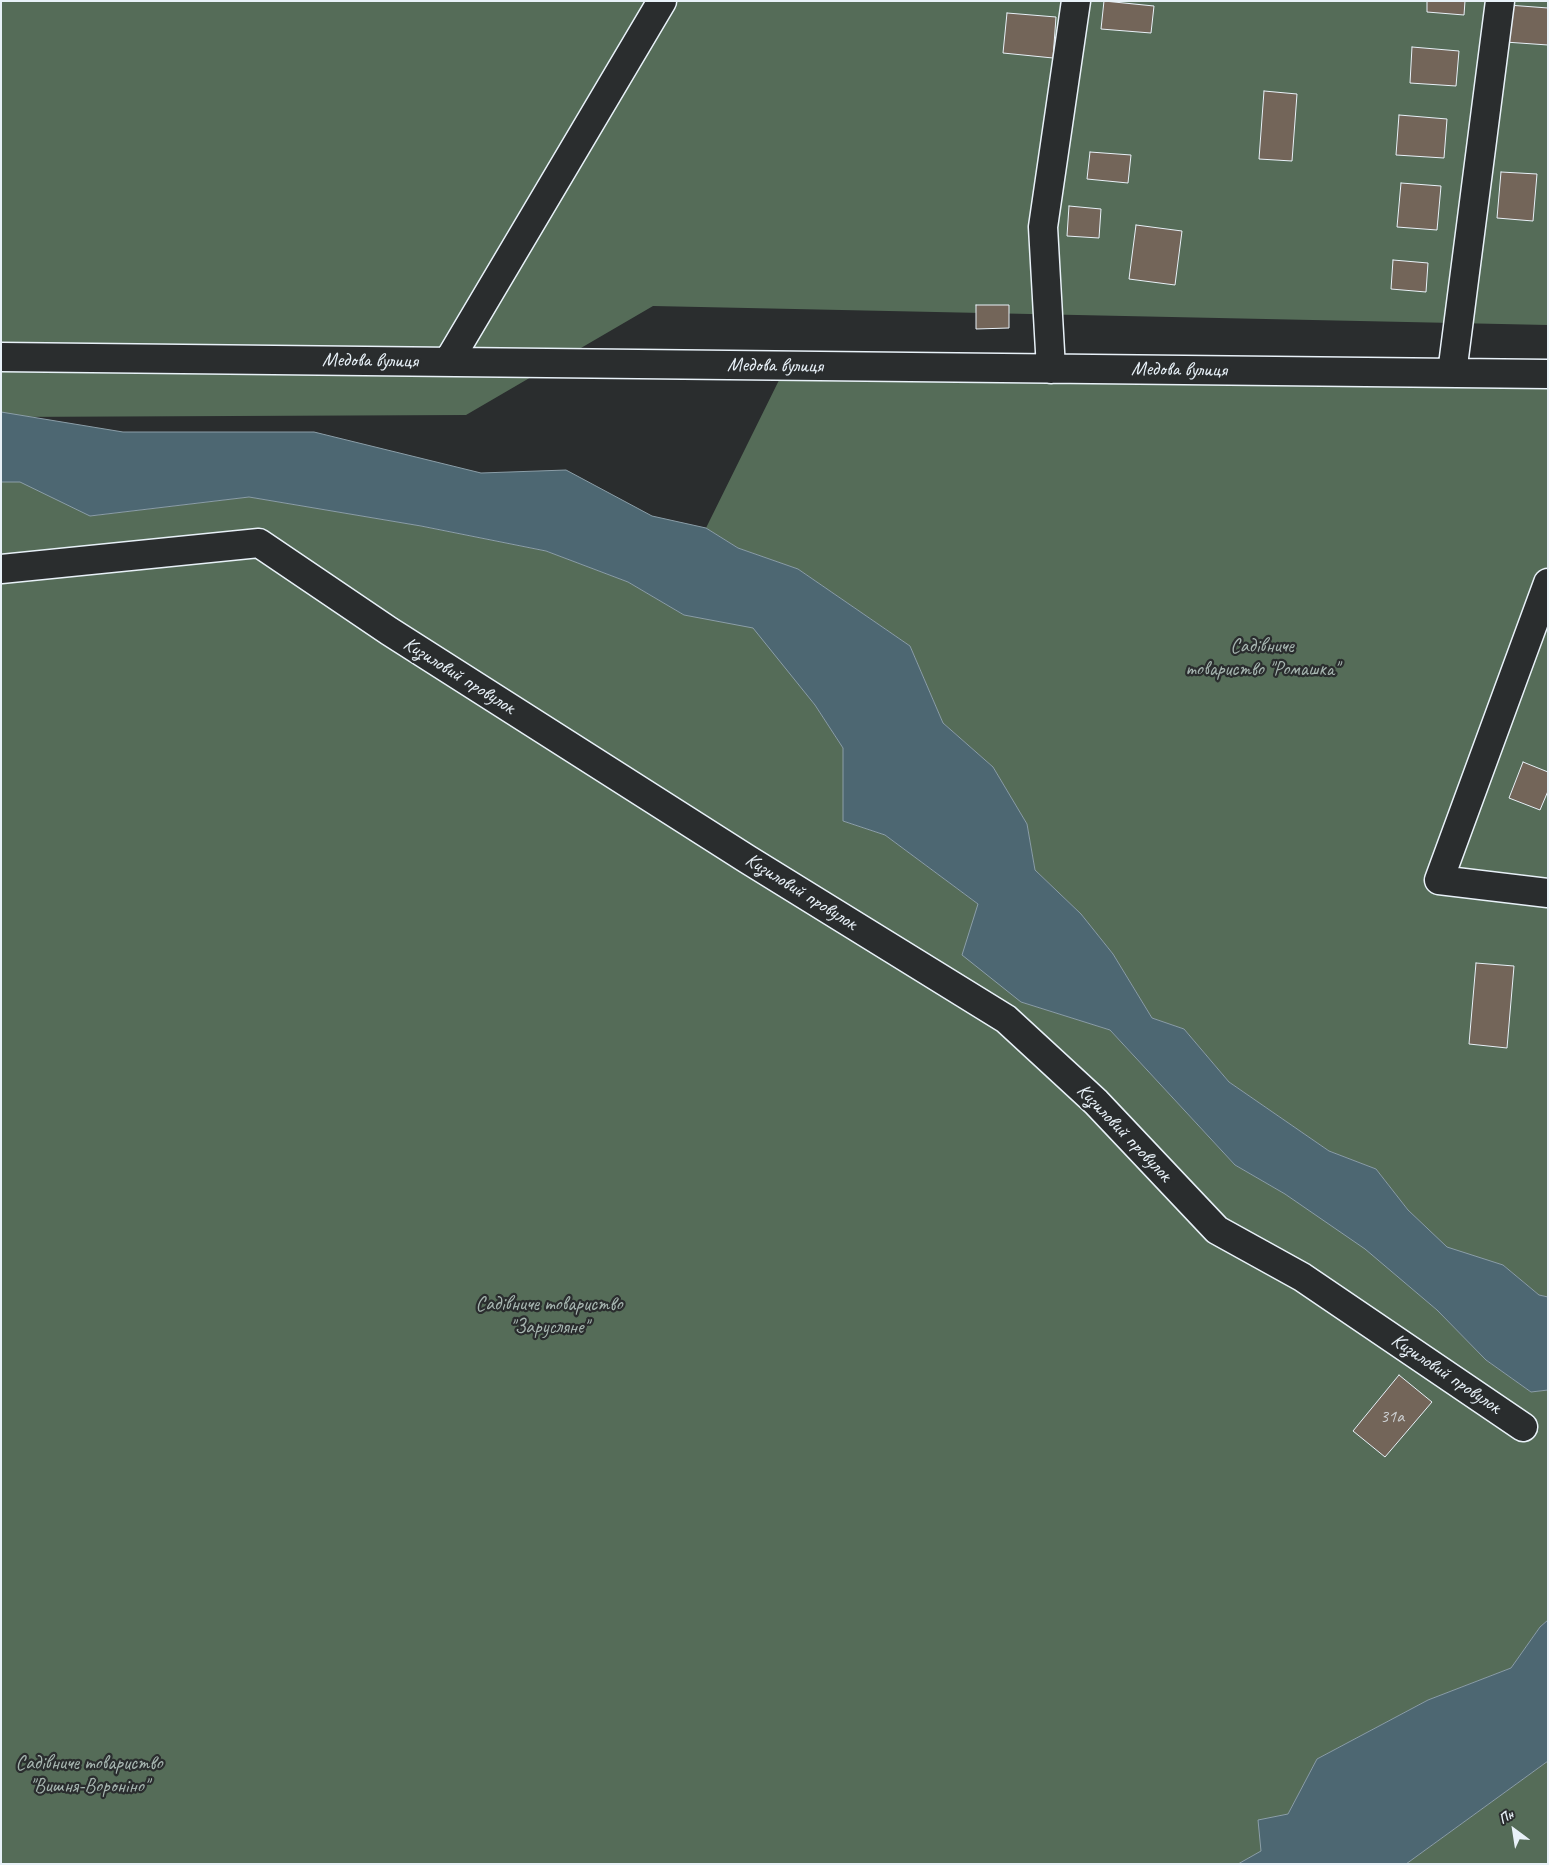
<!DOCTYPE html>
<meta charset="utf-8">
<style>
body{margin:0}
#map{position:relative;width:1549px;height:1865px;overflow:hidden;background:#2a2d2e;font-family:Caveat,sans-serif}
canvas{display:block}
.frame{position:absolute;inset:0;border:2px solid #e8f1f8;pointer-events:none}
.north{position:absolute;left:1489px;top:1805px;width:50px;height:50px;-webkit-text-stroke:4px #2a2d2e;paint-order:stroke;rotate:329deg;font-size:14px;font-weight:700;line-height:20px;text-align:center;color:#e8f1f8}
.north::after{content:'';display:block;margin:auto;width:18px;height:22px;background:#e8f1f8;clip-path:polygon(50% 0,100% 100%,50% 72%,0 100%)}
</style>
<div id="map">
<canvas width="1549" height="1865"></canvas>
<div class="frame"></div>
<div class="north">Пн</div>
</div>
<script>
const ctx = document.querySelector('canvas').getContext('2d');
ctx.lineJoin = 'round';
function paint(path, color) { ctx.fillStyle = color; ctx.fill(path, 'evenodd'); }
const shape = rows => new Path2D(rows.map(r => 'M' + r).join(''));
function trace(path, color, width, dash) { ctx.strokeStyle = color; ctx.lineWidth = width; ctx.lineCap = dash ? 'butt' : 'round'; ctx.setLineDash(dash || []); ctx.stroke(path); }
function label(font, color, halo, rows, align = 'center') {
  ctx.font = font + ' Caveat,sans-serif'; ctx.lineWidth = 4.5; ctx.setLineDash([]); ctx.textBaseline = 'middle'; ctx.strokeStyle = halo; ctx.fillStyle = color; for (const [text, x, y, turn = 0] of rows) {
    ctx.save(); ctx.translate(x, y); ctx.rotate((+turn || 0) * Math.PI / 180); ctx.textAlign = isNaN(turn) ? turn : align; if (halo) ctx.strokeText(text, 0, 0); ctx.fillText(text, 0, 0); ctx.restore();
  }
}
const green = shape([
 [1,1,1548,1,1548,325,653,306,466,415,1,417],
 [786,366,1548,374,1548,1297,1539,1295,1503,1265,1447,1248,1408,1210,1376,1169,1329,1151,1229,1082,1184,1029,1152,1018,1113,954,1081,914,1035,870,1027,824,993,767,943,723,910,646,798,569,738,548,706,528],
 [20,481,91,516,249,497,421,526,546,551,628,582,684,615,753,627,815,705,843,748,843,821,885,835,978,904,1021,1002,1110,1030,1235,1165,1285,1194,1365,1248,1437,1310,1486,1360,1531,1392,1548,1390,1548,1620,1540,1627,1511,1668,1428,1700,1317,1759,1288,1814,1262,1851,1238,1864,1,1864,1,482],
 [1548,1761,1548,1864,1406,1864]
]);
const water = shape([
 [1,412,123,432,314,432,481,473,566,470,652,516,706,528,738,548,798,569,910,646,943,723,993,767,1027,824,1035,870,1081,914,1113,954,1152,1018,1184,1029,1229,1082,1329,1151,1376,1169,1408,1210,1447,1247,1503,1265,1539,1295,1548,1297,1548,1390,1531,1392,1486,1360,1437,1310,1365,1249,1285,1194,1235,1165,1110,1030,1021,1002,962,955,978,904,885,835,843,821,843,748,815,705,753,628,684,615,628,582,546,551,421,526,249,497,90,516,20,482,1,482,1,412],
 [1548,1620,1548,1761,1406,1864,1238,1864,1261,1851,1258,1820,1288,1814,1317,1759,1428,1700,1511,1668,1540,1627,1548,1620]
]);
const building = shape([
 [1104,1,1154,6,1151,33,1101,29,1104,1],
 [1427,1,1465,1,1464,15,1427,12,1427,1],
 [1508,5,1548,8,1548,45,1505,42,1508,5],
 [1007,13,1056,17,1053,58,1003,53,1007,13],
 [1412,47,1459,51,1456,86,1410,83,1412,47],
 [1264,91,1297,94,1292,161,1259,159,1264,91],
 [1399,115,1447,119,1444,158,1396,155,1399,115],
 [1090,152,1131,155,1128,183,1087,179,1090,152],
 [1501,172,1537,174,1533,221,1497,218,1501,172],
 [1401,183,1441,186,1437,230,1397,227,1401,183],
 [1069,206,1101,209,1099,238,1067,236,1069,206],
 [1136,225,1182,231,1175,285,1129,279,1136,225],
 [1393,260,1428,263,1426,292,1391,289,1393,260],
 [976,305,1009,305,1009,328,976,329,976,305],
 [1523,762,1548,772,1548,791,1540,810,1509,798,1523,762],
 [1476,963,1514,966,1507,1048,1469,1044,1476,963],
 [1399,1375,1432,1402,1385,1457,1353,1431,1399,1375]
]);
const minor = shape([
 [1,357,1548,374],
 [448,362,662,1],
 [1051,369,1043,227,1076,1],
 [1452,373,1500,1],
 [1,569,259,543,389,631,747,859,1006,1019,1096,1102,1217,1230,1302,1277,1523,1427],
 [1548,583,1439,880,1548,893]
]);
const numberNames = [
 ["31а",1392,1417]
];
const streetNames = [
 ["Медова вулиця",370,361,1],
 ["Медова вулиця",775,366,1],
 ["Медова вулиця",1179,370,1],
 ["Кизиловий провулок",459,676,32],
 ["Кизиловий провулок",801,892,32],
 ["Кизиловий провулок",1124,1133,46],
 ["Кизиловий провулок",1446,1374,34]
];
const parkNames = [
 ["Садівниче",1262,647],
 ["товариство \"Ромашка\"",1262,670],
 ["Садівниче товариство",549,1305],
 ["\"Зарусляне\"",549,1328],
 ["Садівниче товариство",89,1764],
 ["\"Вишня-Вороніно\"",89,1787]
];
paint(green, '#556c58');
paint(water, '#4d6772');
trace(water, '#8b9ea8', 1);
paint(building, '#736559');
trace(building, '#e8f1f8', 1);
trace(minor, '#e8f1f8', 31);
trace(minor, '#2a2d2e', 28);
label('18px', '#cbced0', null, numberNames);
label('20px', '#e8f1f8', '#2a2d2e', streetNames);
label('20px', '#a6b5b0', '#2a2d2e', parkNames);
</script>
